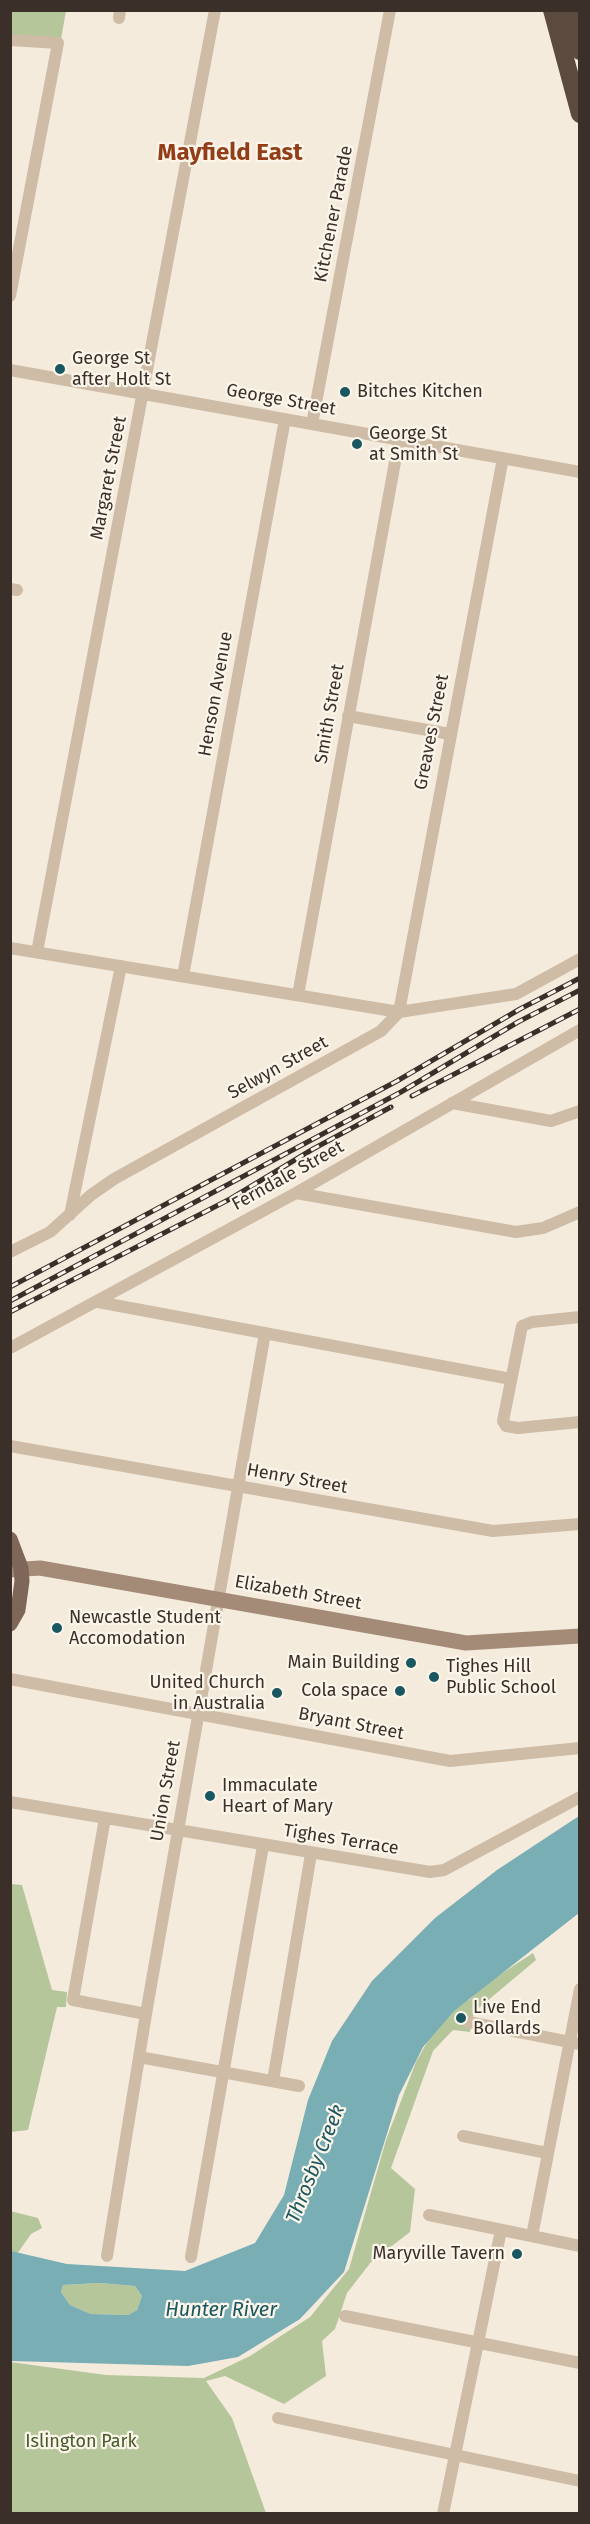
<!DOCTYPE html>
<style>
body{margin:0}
#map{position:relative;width:590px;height:2524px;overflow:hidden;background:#f5ebdd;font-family:"Fira Sans",sans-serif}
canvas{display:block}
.frame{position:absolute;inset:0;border:12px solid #3a2f29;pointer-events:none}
</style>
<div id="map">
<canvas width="590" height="2524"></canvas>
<div class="frame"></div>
</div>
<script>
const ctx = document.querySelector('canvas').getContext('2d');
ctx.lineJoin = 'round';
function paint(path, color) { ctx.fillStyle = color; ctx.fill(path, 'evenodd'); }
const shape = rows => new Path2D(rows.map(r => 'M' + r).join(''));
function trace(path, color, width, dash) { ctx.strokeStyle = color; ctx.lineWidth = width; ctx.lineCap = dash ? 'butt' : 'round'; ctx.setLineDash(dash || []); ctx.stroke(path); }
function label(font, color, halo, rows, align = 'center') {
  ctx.font = font + ' "Fira Sans",sans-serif'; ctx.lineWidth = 4.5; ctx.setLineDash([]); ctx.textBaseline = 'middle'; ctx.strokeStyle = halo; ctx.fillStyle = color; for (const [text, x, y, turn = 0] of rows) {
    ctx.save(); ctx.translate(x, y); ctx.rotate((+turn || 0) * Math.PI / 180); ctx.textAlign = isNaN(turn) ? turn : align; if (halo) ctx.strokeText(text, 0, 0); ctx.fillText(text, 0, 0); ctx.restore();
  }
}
const green = shape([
 [10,11,66,11,61,39,11,35],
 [11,1884,22,1885,52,1990,67,1992,66,2007,57,2007,28,2130,11,2132],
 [533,1953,536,1960,474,2012,470,2032,453,2030,433,2051,391,2168,415,2189,410,2232,371,2262,347,2293,335,2329,322,2341,326,2376,284,2404,225,2376,206,2381,232,2418,266,2513,11,2513,10,2362,106,2375,204,2378,250,2356,310,2317,349,2269,386,2140,416,2062,435,2028,463,1999,469,2000,484,1985],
 [10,2211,38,2218,42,2228,31,2234,17,2254,11,2251],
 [100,2283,135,2286,142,2296,137,2310,128,2315,91,2314,70,2305,61,2292,63,2285]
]);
const water = shape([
 [579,1816,579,1913,454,2011,423,2047,399,2095,344,2272,300,2319,238,2357,188,2366,11,2361,11,2251,67,2264,185,2271,255,2243,284,2195,308,2100,332,2041,372,1981,435,1918,497,1870],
 [100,2283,135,2286,142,2296,137,2310,128,2315,91,2314,70,2305,61,2292,63,2285]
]);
const street = shape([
 [119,18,120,10],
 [10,40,58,43,10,296],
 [10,370,580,472],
 [312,424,390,10],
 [10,589,17,590],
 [348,716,450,734],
 [10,948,399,1012,516,994,580,959],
 [37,952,215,10],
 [183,976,285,419],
 [298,995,399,440],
 [452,1103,551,1121,580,1111],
 [296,1193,516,1232,543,1228,580,1212],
 [70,1215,121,966],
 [10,1252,50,1232,91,1195,114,1179,381,1031,399,1012,503,458],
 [98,1302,511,1379],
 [580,1317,532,1322,522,1326,503,1421,506,1426,518,1428,580,1422],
 [10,1348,296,1193,580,1030],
 [10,1446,493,1531,580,1524],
 [10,1679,450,1761,580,1748],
 [10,1802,430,1872,444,1870,580,1797],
 [105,1818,73,2000,146,2014],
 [468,2022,580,2044],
 [139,2057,299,2086],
 [273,2081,311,1854],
 [463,2136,547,2153],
 [429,2215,580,2246],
 [532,2236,580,1989],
 [107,2256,146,2014,265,1333],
 [191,2257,263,1846],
 [345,2316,580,2363],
 [278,2418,580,2481],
 [443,2514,501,2230]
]);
const secondary = shape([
 [10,1570,40,1568,466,1643,580,1636]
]);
const primary = shape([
 [10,1539,21,1568,22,1581,18,1610,10,1624]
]);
const highway = shape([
 [552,10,580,114],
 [569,10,580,51]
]);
const rail = shape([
 [412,1096,580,1009],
 [10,1287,397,1081,520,1009,580,978],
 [10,1301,401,1092,518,1022,580,990],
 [10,1312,230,1199,313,1149,391,1107]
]);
const markers = [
 [60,369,6,"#195761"],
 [345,392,6,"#195761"],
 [357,444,6,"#195761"],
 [57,1628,6,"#195761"],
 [411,1663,6,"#195761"],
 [434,1677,6,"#195761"],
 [400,1691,6,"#195761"],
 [277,1693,6,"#195761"],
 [210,1796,6,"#195761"],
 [461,2018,6,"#195761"],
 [517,2254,6,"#195761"]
];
const streetNames = [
 ["Kitchener Parade",334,214,-79],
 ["George Street",281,400,10],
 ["Margaret Street",109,478,-79],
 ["Henson Avenue",216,694,-80],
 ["Smith Street",330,714,-80],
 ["Greaves Street",432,732,-79],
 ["Selwyn Street",278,1068,-29],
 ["Ferndale Street",288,1176,-29],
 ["Henry Street",297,1479,10],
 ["Elizabeth Street",298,1593,10],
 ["Bryant Street",351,1724,11],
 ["Union Street",166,1791,-80],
 ["Tighes Terrace",341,1840,9]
];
const poiNames = [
 ["George St",72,359],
 ["after Holt St",72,380],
 ["Bitches Kitchen",357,392],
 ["George St",369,434],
 ["at Smith St",369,455],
 ["Newcastle Student",69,1618],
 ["Accomodation",69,1639],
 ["Main Building",399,1663,"right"],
 ["Tighes Hill",446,1667],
 ["Public School",446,1688],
 ["United Church",265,1683,"right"],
 ["in Australia",265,1704,"right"],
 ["Cola space",388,1691,"right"],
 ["Immaculate",222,1786],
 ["Heart of Mary",222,1807],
 ["Live End",473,2008],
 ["Bollards",473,2029],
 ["Maryville Tavern",505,2254,"right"]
];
const parkNames = [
 ["Islington Park",81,2442]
];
const waterNames = [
 ["Throsby Creek",316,2164,-68],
 ["Hunter River",221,2310]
];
const districtNames = [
 ["Mayfield East",230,153]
];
paint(green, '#b5c69b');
paint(water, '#79aeb5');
trace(street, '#cebca7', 12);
trace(secondary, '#a38b78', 15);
trace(primary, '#7e6758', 15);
trace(highway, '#5c4a3f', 18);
trace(rail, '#3a2f29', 5);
trace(rail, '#fcf5ea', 3, [9]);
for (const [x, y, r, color] of markers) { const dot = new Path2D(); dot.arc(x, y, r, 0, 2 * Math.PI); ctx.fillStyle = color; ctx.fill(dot); trace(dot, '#fcf5ea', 2); }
label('18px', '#3a2f29', '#fcf5ea', streetNames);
label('18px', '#3a2f29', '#fcf5ea', poiNames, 'left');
label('18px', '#465b2a', '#fcf5ea', parkNames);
label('italic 20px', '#195761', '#fcf5ea', waterNames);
label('bold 24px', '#923e19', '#fcf5ea', districtNames);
</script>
